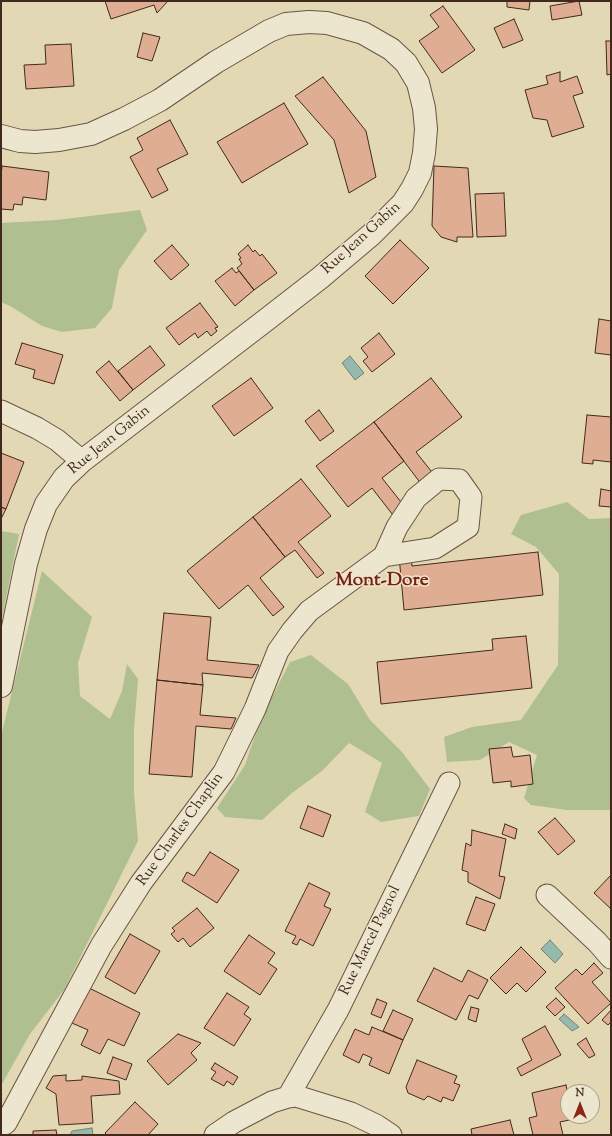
<!DOCTYPE html>
<style>
body{margin:0}
#map{position:relative;width:612px;height:1136px;overflow:hidden;background:#e3d8b4;font-family:"Sorts Mill Goudy",serif}
canvas{display:block}
.frame{position:absolute;inset:0;border:2px solid #42291e;pointer-events:none}
.north{position:absolute;left:560px;top:1084px;width:40px;height:40px;box-sizing:border-box;background:#ede6ce;border:1px solid #a99a88;border-radius:50%;rotate:0deg;font-size:11px;font-weight:700;line-height:16px;text-align:center;color:#42291e}
.north::after{content:'';display:block;margin:auto;width:14px;height:18px;background:#8f2418;clip-path:polygon(50% 0,100% 100%,50% 72%,0 100%)}
</style>
<div id="map">
<canvas width="612" height="1136"></canvas>
<div class="frame"></div>
<div class="north">N</div>
</div>
<script>
const ctx = document.querySelector('canvas').getContext('2d');
ctx.lineJoin = 'round';
function paint(path, color) { ctx.fillStyle = color; ctx.fill(path, 'evenodd'); }
const shape = rows => new Path2D(rows.map(r => 'M' + r).join(''));
function trace(path, color, width, dash) { ctx.strokeStyle = color; ctx.lineWidth = width; ctx.lineCap = dash ? 'butt' : 'round'; ctx.setLineDash(dash || []); ctx.stroke(path); }
function label(font, color, halo, rows, align = 'center') {
  ctx.font = font + ' "Sorts Mill Goudy",serif'; ctx.lineWidth = 3; ctx.setLineDash([]); ctx.textBaseline = 'middle'; ctx.strokeStyle = halo; ctx.fillStyle = color; for (const [text, x, y, turn = 0] of rows) {
    ctx.save(); ctx.translate(x, y); ctx.rotate((+turn || 0) * Math.PI / 180); ctx.textAlign = isNaN(turn) ? turn : align; if (halo) ctx.strokeText(text, 0, 0); ctx.fillText(text, 0, 0); ctx.restore();
  }
}
const green = shape([
 [140,210,147,230,119,270,112,308,95,328,62,332,42,326,10,306,1,302,1,223,56,220],
 [567,502,589,519,611,518,611,810,567,810,531,805,524,798,537,755,509,742,480,760,447,762,444,737,472,727,521,720,558,665,559,574,536,547,511,534,521,515],
 [1,531,19,534,1,623],
 [42,571,92,617,78,663,80,696,110,719,122,691,127,664,138,679,134,729,134,793,138,841,64,990,30,1034,1,1086,1,736],
 [311,655,348,684,370,720,402,752,430,789,419,816,381,822,365,812,382,763,349,743,322,771,292,793,262,820,225,817,217,808,245,765,257,730,271,699,290,662]
]);
const water = shape([
 [350,356,364,373,355,380,342,363,350,356],
 [550,940,563,954,555,963,541,949,550,940],
 [564,1014,579,1027,572,1031,559,1019,564,1014],
 [92,1128,93,1135,70,1135,72,1131,92,1128]
]);
const building = shape([
 [105,1,168,1,157,13,154,5,111,19,105,1],
 [507,1,530,1,529,10,507,7,507,1],
 [579,1,582,15,552,20,550,6,579,1],
 [443,6,475,50,442,73,419,41,439,27,430,15,443,6],
 [514,19,523,40,503,48,494,28,514,19],
 [143,33,160,37,152,61,137,57,143,33],
 [606,41,611,41,611,74,607,75,606,41],
 [71,44,74,86,26,89,24,65,46,64,45,45,71,44],
 [560,72,560,82,577,76,583,93,573,96,584,127,552,137,547,120,533,118,525,90,548,84,546,76,560,72],
 [323,77,366,131,376,177,349,193,334,140,295,96,323,77],
 [284,103,308,144,242,183,217,142,284,103],
 [170,120,188,154,157,169,168,190,152,198,130,157,143,150,137,138,170,120],
 [2,166,49,172,46,200,23,197,22,205,14,204,13,210,1,209,1,177,2,166],
 [434,166,468,168,473,237,457,237,457,242,441,237,432,226,434,166],
 [504,193,506,236,477,237,475,194,504,193],
 [400,240,429,268,393,304,365,276,400,240],
 [172,245,189,265,171,280,154,261,172,245],
 [248,245,253,252,255,250,260,256,262,254,277,273,254,290,237,268,242,264,239,259,241,258,238,254,248,245],
 [232,268,236,273,239,271,254,290,235,306,215,281,232,268],
 [200,303,218,327,215,328,217,331,211,336,207,331,198,338,195,333,179,345,166,328,200,303],
 [599,319,611,321,611,355,595,353,599,319],
 [379,333,395,354,372,372,363,361,368,357,361,348,379,333],
 [22,343,63,355,54,384,33,378,35,370,15,364,22,343],
 [150,346,165,365,133,390,118,371,150,346],
 [109,361,133,390,120,401,96,372,109,361],
 [251,378,273,408,234,436,212,406,251,378],
 [431,378,462,417,416,452,435,476,422,485,374,422,431,378],
 [319,410,334,431,320,441,305,421,319,410],
 [587,415,611,417,611,462,593,460,593,464,582,463,587,415],
 [374,422,404,461,382,478,405,507,396,519,372,488,348,507,316,466,374,422],
 [1,453,24,462,6,509,1,507,1,453],
 [301,479,331,516,298,542,324,573,317,578,295,550,285,557,253,517,301,479],
 [601,489,611,491,611,507,599,506,601,489],
 [1,507,6,509,1,519,1,507],
 [253,517,285,557,260,578,284,607,273,616,248,585,219,609,187,571,253,517],
 [538,552,543,595,404,610,399,556,411,555,412,566,538,552],
 [164,613,211,617,207,660,259,665,252,678,202,673,203,685,157,680,164,613],
 [526,636,532,688,381,704,377,662,493,650,492,639,526,636],
 [157,680,203,685,200,715,236,718,231,729,196,726,192,777,149,774,157,680],
 [511,747,513,757,530,755,533,784,511,787,511,781,493,783,489,749,511,747],
 [308,806,331,815,323,837,300,828,308,806],
 [555,818,575,841,558,855,538,832,555,818],
 [505,824,517,829,515,839,502,834,505,824],
 [472,830,506,839,499,876,505,877,500,899,468,882,468,872,462,870,466,843,471,846,472,830],
 [210,852,239,870,217,903,182,881,187,872,194,876,210,852],
 [611,875,611,909,594,893,611,875],
 [309,883,330,893,324,906,331,909,313,946,300,939,297,945,292,943,296,936,285,931,309,883],
 [476,897,495,904,485,931,466,924,476,897],
 [197,908,214,928,190,947,183,938,178,942,171,934,175,931,172,928,197,908],
 [130,934,160,951,135,994,105,977,130,934],
 [249,935,275,953,268,963,277,969,260,995,224,971,249,935],
 [521,947,546,972,526,992,517,983,506,994,490,978,521,947],
 [594,963,603,973,592,982,611,1003,588,1024,555,988,576,969,582,975,594,963],
 [434,968,462,982,468,970,488,980,478,999,469,995,456,1020,417,1001,434,968],
 [89,988,140,1013,124,1046,108,1039,100,1054,81,1045,88,1030,72,1023,89,988],
 [227,993,249,1007,244,1014,251,1019,234,1046,204,1028,227,993],
 [556,998,565,1007,555,1016,546,1007,556,998],
 [377,999,387,1003,381,1018,371,1014,377,999],
 [471,1007,479,1009,476,1022,468,1019,471,1007],
 [393,1010,413,1019,403,1040,383,1031,393,1010],
 [611,1010,611,1022,608,1025,602,1020,611,1010],
 [545,1026,561,1055,521,1076,517,1068,532,1060,522,1039,545,1026],
 [372,1027,403,1040,389,1074,369,1065,372,1058,363,1054,359,1063,343,1055,355,1029,369,1035,372,1027],
 [178,1034,201,1043,191,1053,197,1060,168,1085,147,1061,178,1034],
 [586,1038,595,1055,589,1058,577,1044,586,1038],
 [113,1057,132,1064,126,1080,107,1073,113,1057],
 [417,1060,457,1076,454,1083,460,1085,453,1101,443,1097,441,1102,428,1096,424,1100,408,1093,406,1087,417,1060],
 [215,1063,238,1077,233,1085,227,1081,224,1086,211,1079,216,1072,211,1069,215,1063],
 [66,1075,66,1081,82,1080,82,1076,119,1081,120,1094,91,1096,93,1123,59,1125,56,1094,46,1088,53,1076,66,1075],
 [566,1085,568,1095,568,1116,573,1116,574,1119,560,1122,563,1135,533,1135,529,1118,537,1116,532,1093,566,1085],
 [135,1102,158,1124,148,1135,107,1135,105,1133,135,1102],
 [510,1120,514,1135,472,1135,471,1129,510,1120],
 [56,1130,57,1135,33,1135,33,1131,56,1130]
]);
const minor = shape([
 [1,411,37,428,57,440,82,461],
 [547,895,597,942,611,958],
 [288,1097,338,1010,449,783],
 [1,1126,6,1123,101,946,141,883,224,772,255,709,278,651,292,631,309,611,384,556,397,527,416,498,439,479,459,480,471,497,468,527,435,548,384,556],
 [215,1135,234,1122,272,1102,288,1097,296,1096,351,1113,376,1125,391,1135]
]);
const tertiary = shape([
 [1,136,20,141,35,142,59,140,91,134,124,119,160,100,216,62,269,31,286,24,309,22,327,23,363,33,391,49,406,63,418,83,424,108,426,129,424,153,420,173,412,189,403,203,372,234,320,278,266,320,82,461,64,478,46,504,36,529,26,564,1,686]
]);
const streetNames = [
 ["Rue Jean Gabin",362,239,-42],
 ["Rue Jean Gabin",110,441,-39],
 ["Rue Charles Chaplin",181,830,-54],
 ["Rue Marcel Pagnol",371,941,-64]
];
const districtNames = [
 ["Mont-Dore",382,582]
];
paint(green, '#b0bf90');
paint(water, '#95baad');
trace(water, '#748074', 1);
paint(building, '#dead92');
trace(building, '#42291e', 1);
trace(minor, '#6a5544', 23);
trace(tertiary, '#6a5544', 24);
trace(minor, '#ede6ce', 21);
trace(tertiary, '#ede6ce', 22);
label('15px', '#42291e', '#ede6ce', streetNames);
label('bold 19px', '#7a1f14', '#ede6ce', districtNames);
</script>
